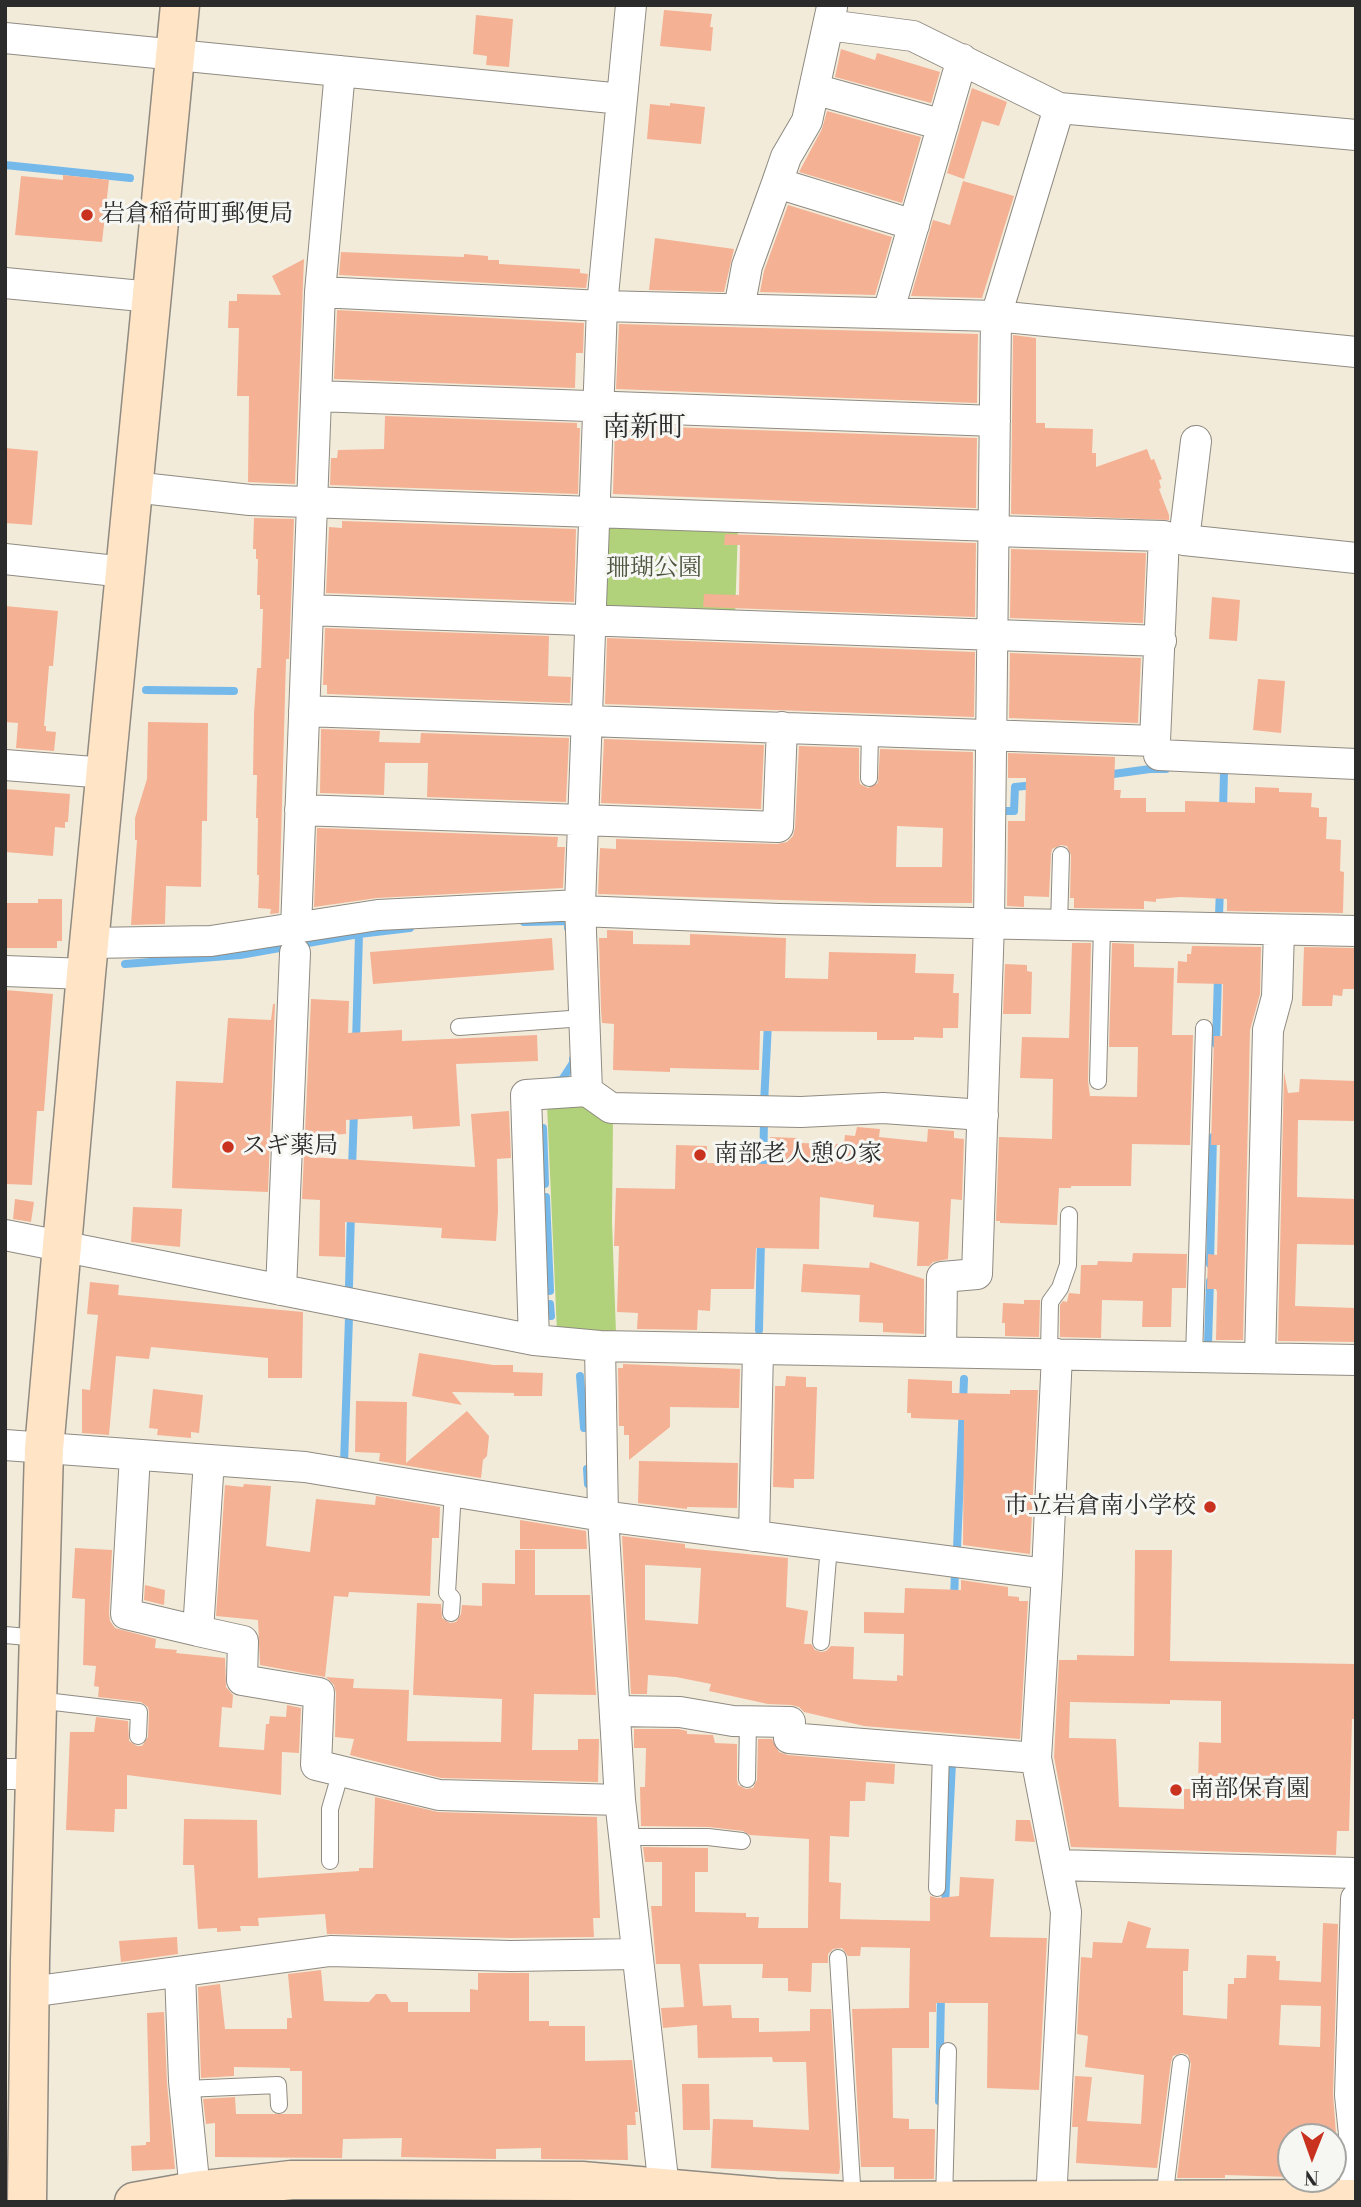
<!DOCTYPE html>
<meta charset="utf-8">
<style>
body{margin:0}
#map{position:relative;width:1361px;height:2207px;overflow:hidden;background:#f3ebda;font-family:"Libre Bodoni",serif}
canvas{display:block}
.frame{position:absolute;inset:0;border:7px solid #2b2b2b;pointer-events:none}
.north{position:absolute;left:1277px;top:2123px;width:70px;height:70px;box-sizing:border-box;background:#f6f6f2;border:2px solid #a5a5a2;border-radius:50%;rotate:181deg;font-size:19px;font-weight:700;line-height:28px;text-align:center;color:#2b2b2b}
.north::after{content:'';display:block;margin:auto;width:24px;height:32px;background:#c8321e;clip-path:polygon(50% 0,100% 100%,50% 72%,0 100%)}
</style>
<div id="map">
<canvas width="1361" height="2207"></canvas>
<div class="frame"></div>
<div class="north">N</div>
</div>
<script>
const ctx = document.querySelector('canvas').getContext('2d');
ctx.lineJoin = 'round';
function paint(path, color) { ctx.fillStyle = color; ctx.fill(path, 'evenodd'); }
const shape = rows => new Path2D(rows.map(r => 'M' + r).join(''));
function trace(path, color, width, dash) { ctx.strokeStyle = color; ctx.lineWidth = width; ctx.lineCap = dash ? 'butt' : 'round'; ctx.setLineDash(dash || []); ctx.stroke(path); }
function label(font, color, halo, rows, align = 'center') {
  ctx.font = font + ' "Libre Bodoni","Noto Serif JP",serif'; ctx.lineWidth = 6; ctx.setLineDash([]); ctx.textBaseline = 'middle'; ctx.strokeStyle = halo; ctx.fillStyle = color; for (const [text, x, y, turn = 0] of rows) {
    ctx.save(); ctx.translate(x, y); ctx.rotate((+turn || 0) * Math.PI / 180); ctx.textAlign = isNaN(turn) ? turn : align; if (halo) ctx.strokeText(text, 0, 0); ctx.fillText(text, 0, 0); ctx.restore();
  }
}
const green = shape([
 [613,525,738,528,735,616,609,611,602,603,605,532],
 [582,1103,613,1117,612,1222,616,1333,557,1332,547,1105]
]);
const stream = shape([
 [5,165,130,178],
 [146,690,234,691],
 [1106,775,1150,769,1166,769],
 [1223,810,1224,772],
 [997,811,1014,811,1015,787,1034,785],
 [1219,915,1220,890],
 [524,922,568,921,568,928],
 [125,964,240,955,359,934,410,928],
 [356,1042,359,934],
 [1216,1044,1218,976],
 [554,1081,562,1080,573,1063,573,1059],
 [764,1104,768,1023],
 [543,1128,545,1184],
 [352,1168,354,1111],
 [763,1173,764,1119],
 [546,1197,550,1291],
 [1210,1264,1213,1137],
 [349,1286,351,1212],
 [550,1304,551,1316],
 [759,1330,761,1239],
 [1208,1344,1210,1281],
 [580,1376,584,1428],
 [344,1464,349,1317],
 [587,1469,588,1484],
 [957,1549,964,1379],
 [954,1600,955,1572],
 [945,1905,952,1763],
 [939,2101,941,1995]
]);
const building = shape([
 [664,10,712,14,710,27,713,27,711,51,660,46],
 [476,15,513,19,509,67,486,65,487,56,473,54],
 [841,49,875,60,877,53,940,72,931,103,835,77],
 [972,88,1007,102,999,126,982,121,964,179,947,173],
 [670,103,705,107,701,144,647,139,650,104,670,106],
 [827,111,921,137,902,203,799,172,822,129],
 [63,175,109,180,102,242,15,235,21,176,63,180],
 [963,181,1014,196,982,298,911,296,933,220,950,225],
 [788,205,892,237,875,295,760,292,764,271],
 [655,238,734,249,724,292,649,290],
 [341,252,464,257,464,254,488,256,488,260,499,260,499,264,580,269,580,273,588,274,586,288,339,275],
 [304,259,295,484,248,482,249,396,237,396,239,328,228,328,229,301,237,301,237,294,281,295,272,276],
 [337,310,584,323,583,353,576,353,575,388,334,379],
 [619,324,978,334,977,403,616,389],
 [1013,335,1036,338,1036,423,1045,423,1045,428,1093,429,1092,453,1096,453,1096,467,1147,449,1151,460,1154,459,1162,479,1159,480,1161,488,1159,489,1169,515,1169,520,1011,514],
 [385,416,577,423,577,428,580,428,578,494,330,485,331,458,337,458,338,450,384,449],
 [615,425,977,438,976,508,613,494],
 [5,448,38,451,32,525,5,523],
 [254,518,294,519,289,659,286,659,279,913,270,914,271,909,258,908,259,875,257,875,258,818,256,818,257,775,253,775,254,714,257,668,261,668,263,609,260,609,260,595,257,595,258,559,256,559,256,549,253,549],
 [342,521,576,529,574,602,326,593,329,527,342,528],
 [725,534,976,543,975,617,703,607,704,594,739,595,740,545,724,545],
 [1011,549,1146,553,1143,623,1010,618],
 [1212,597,1240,600,1237,641,1209,639],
 [5,606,58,611,53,666,49,666,44,726,46,726,46,731,56,732,54,751,16,748,18,723,5,722],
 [325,628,549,636,548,676,571,677,570,703,327,694,327,685,323,685],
 [607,638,975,652,974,717,605,704],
 [1010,653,1141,658,1138,723,1009,718],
 [1258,679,1285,681,1281,733,1253,730],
 [148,722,208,723,207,821,202,821,201,887,166,886,165,924,131,925,137,840,135,840,135,818,147,779],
 [321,729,380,731,379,742,420,743,421,733,569,738,566,802,427,797,428,763,385,763,384,795,320,793],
 [604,739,764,745,761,809,601,803],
 [799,746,859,748,859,778,860,784,868,788,878,783,880,749,973,752,972,903,874,903,598,894,600,848,616,849,616,839,777,844,787,842,793,836,795,828],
 [897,826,943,828,942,867,896,867],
 [1008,753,1115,757,1114,790,1121,790,1120,798,1146,798,1146,812,1185,812,1185,801,1255,803,1255,787,1279,788,1279,792,1312,793,1311,807,1319,808,1319,817,1327,817,1326,839,1341,840,1340,871,1344,872,1343,913,1227,911,1227,899,1180,897,1156,899,1156,902,1144,901,1144,909,1074,908,1074,898,1070,898,1071,855,1067,846,1061,845,1052,849,1051,854,1049,897,1024,896,1024,907,1007,906,1008,821,1025,821,1026,778,1008,778],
 [5,789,70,794,68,822,65,822,65,828,55,827,53,856,5,852],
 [317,828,558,837,557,847,565,847,563,888,377,898,314,907],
 [38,899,62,899,62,941,57,941,57,948,5,948,5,903,38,903],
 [607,930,633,931,633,944,690,945,690,934,786,938,785,978,828,979,829,952,916,954,915,973,954,974,953,993,959,993,958,1028,943,1028,943,1038,914,1037,914,1040,877,1040,877,1032,760,1031,759,1070,670,1068,670,1072,613,1070,614,1024,602,1023,601,1010,599,938,607,938],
 [552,938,554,970,373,984,370,952],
 [1072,943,1091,943,1088,1081,1090,1096,1137,1097,1138,1047,1109,1047,1112,943,1134,944,1134,967,1174,968,1172,1035,1193,1035,1190,1145,1132,1144,1131,1186,1071,1186,1071,1188,1059,1188,1057,1225,1000,1223,1000,1221,996,1221,999,1137,1052,1139,1053,1079,1020,1078,1022,1037,1069,1038],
 [1192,946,1261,947,1260,994,1250,1030,1243,1340,1216,1340,1217,1292,1216,1289,1207,1289,1208,1254,1217,1255,1220,1145,1211,1145,1214,1036,1222,1036,1223,984,1177,983,1178,961,1187,962,1187,954,1191,954],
 [1304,947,1356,948,1356,989,1343,989,1342,996,1333,995,1332,1006,1302,1006],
 [1005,964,1027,965,1027,971,1032,972,1031,1014,1003,1014],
 [5,990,53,994,44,1111,37,1111,32,1185,5,1184],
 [311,999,349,1001,348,1033,402,1030,402,1041,537,1035,538,1061,456,1064,460,1126,413,1129,412,1116,346,1120,346,1134,309,1136,309,1157,475,1167,471,1114,509,1111,511,1158,497,1159,498,1211,496,1241,441,1238,442,1228,345,1222,345,1257,319,1256,320,1200,302,1199],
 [273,1004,275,1004,268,1192,172,1188,176,1081,223,1083,228,1018,271,1020],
 [1284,1072,1288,1093,1299,1092,1300,1079,1356,1081,1356,1121,1298,1120,1297,1197,1356,1199,1356,1245,1297,1244,1295,1306,1356,1308,1356,1342,1278,1341],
 [857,1127,880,1129,879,1137,927,1142,928,1129,954,1131,954,1138,964,1139,962,1200,951,1199,948,1259,933,1262,929,1266,917,1266,919,1222,873,1217,874,1205,820,1197,819,1249,756,1248,754,1289,711,1289,710,1311,698,1310,697,1330,637,1329,638,1313,617,1312,619,1246,614,1246,616,1188,675,1189,676,1145,707,1146,707,1163,769,1164,770,1137,797,1138,797,1143,844,1144,845,1135,855,1136],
 [15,1199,34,1202,31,1222,13,1219],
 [133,1207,182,1209,180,1247,131,1242],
 [1133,1253,1187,1254,1186,1288,1172,1288,1171,1327,1142,1327,1143,1301,1102,1300,1101,1338,1060,1337,1060,1305,1063,1301,1067,1302,1069,1293,1080,1294,1081,1265,1097,1265,1098,1261,1132,1262],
 [870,1262,924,1279,924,1334,883,1332,883,1323,859,1322,860,1295,801,1292,803,1264,869,1268],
 [90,1282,119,1285,118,1295,303,1312,302,1378,268,1378,268,1358,151,1347,149,1359,116,1356,109,1435,82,1433,82,1389,90,1390,98,1315,87,1314],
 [1024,1300,1040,1300,1039,1337,1005,1336,1005,1323,1002,1323,1003,1303,1024,1304],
 [419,1353,493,1365,513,1365,513,1372,543,1373,542,1396,514,1396,514,1393,452,1392,462,1405,412,1396],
 [623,1364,740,1369,739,1408,670,1407,670,1427,629,1460,629,1435,624,1435,624,1426,619,1426,618,1368,623,1368],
 [786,1376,806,1377,806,1387,817,1387,814,1479,794,1479,794,1488,773,1487,775,1386,785,1386],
 [908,1379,952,1381,952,1393,1010,1394,1010,1390,1038,1390,1030,1554,963,1545,964,1420,911,1418,911,1413,907,1413],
 [153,1389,203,1395,199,1433,191,1432,191,1438,157,1435,158,1429,149,1428],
 [356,1401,407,1402,406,1463,467,1411,489,1436,487,1456,483,1460,481,1478,379,1461,380,1453,355,1452],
 [639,1461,738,1463,737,1508,687,1507,687,1509,638,1503],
 [244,1484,271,1486,266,1546,310,1552,316,1499,375,1505,376,1496,440,1507,439,1538,432,1538,430,1596,349,1592,348,1597,334,1596,325,1677,260,1665,258,1620,216,1616,225,1485,243,1487],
 [520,1520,586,1531,587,1549,520,1549],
 [622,1536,685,1544,685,1548,788,1558,786,1607,808,1611,804,1644,811,1644,815,1650,821,1652,826,1651,831,1646,854,1647,853,1679,897,1681,897,1675,903,1676,904,1634,864,1633,864,1612,904,1613,905,1588,961,1590,961,1580,1008,1587,1008,1596,1019,1597,1019,1601,1028,1601,1020,1739,864,1726,804,1712,799,1707,791,1705,768,1704,709,1691,711,1684,676,1677,648,1675,647,1694,631,1694],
 [645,1565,701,1568,698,1624,645,1620],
 [75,1548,112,1550,109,1613,110,1621,115,1628,156,1639,155,1648,177,1650,176,1653,225,1658,226,1687,233,1695,232,1708,222,1707,219,1747,264,1750,266,1724,269,1724,270,1716,286,1717,287,1705,301,1708,299,1753,266,1751,282,1752,281,1795,127,1775,127,1809,115,1809,114,1832,66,1830,70,1732,94,1732,96,1717,128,1721,129,1741,137,1746,142,1746,148,1737,149,1712,148,1707,141,1702,98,1697,99,1687,94,1686,96,1666,83,1665,85,1599,72,1598],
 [515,1550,535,1550,535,1595,590,1595,596,1695,534,1694,532,1750,578,1750,578,1739,599,1739,598,1782,441,1778,350,1755,354,1739,335,1737,336,1693,334,1685,326,1677,354,1679,353,1688,409,1690,407,1741,501,1742,502,1699,413,1695,417,1603,441,1604,442,1618,450,1623,456,1622,461,1614,462,1605,482,1606,482,1583,515,1584],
 [1135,1550,1172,1550,1170,1661,1356,1664,1356,1719,1352,1719,1349,1831,1337,1831,1336,1855,1071,1847,1054,1757,1059,1660,1077,1660,1077,1655,1134,1656],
 [1170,1700,1221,1701,1221,1743,1199,1742,1198,1789,1184,1789,1184,1809,1119,1807,1116,1739,1069,1738,1070,1702,1170,1704],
 [145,1585,165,1590,164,1605,144,1600],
 [634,1729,678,1729,687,1731,687,1734,713,1735,715,1743,737,1744,737,1780,738,1785,746,1789,753,1788,757,1780,758,1739,772,1739,779,1752,788,1755,895,1764,894,1784,866,1782,865,1801,850,1801,849,1837,830,1836,829,1882,841,1883,840,1919,930,1921,930,1896,937,1898,959,1896,960,1877,994,1879,990,1937,1047,1938,1039,2090,987,2088,988,2003,936,2003,936,2012,929,2012,929,2048,892,2048,893,2118,909,2119,909,2129,935,2129,934,2179,894,2179,894,2167,861,2167,852,2009,909,2008,910,1948,861,1947,860,1956,848,1956,842,1948,833,1949,828,1954,828,1963,812,1963,811,1992,788,1991,788,1978,762,1978,763,1964,699,1964,703,2006,731,2005,732,2018,759,2018,759,2032,810,2031,810,2009,831,2009,840,2167,839,2174,711,2168,713,2119,753,2120,753,2127,809,2130,806,2062,773,2062,772,2057,698,2058,697,2025,663,2028,661,2008,684,2007,680,1964,656,1964,651,1906,662,1906,662,1862,645,1862,643,1847,708,1848,708,1872,695,1872,695,1912,746,1913,746,1917,759,1917,758,1928,808,1928,809,1839,750,1835,743,1831,709,1827,641,1826,640,1787,645,1787,646,1748,634,1748],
 [375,1797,438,1812,597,1817,600,1918,593,1918,594,1937,511,1938,327,1934,325,1914,258,1918,259,1926,240,1926,241,1931,217,1932,217,1928,198,1929,194,1865,183,1865,184,1819,257,1820,258,1878,359,1871,359,1868,373,1868],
 [1016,1820,1030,1820,1035,1842,1015,1841],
 [1128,1921,1151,1928,1146,1948,1189,1949,1188,1971,1183,1971,1183,2015,1227,2019,1228,1984,1234,1984,1234,1978,1246,1978,1247,1955,1276,1956,1276,1961,1280,1961,1279,1980,1321,1982,1323,1923,1338,1924,1333,2094,1336,2134,1291,2137,1291,2177,1225,2175,1225,2178,1177,2178,1191,2064,1188,2055,1182,2053,1173,2056,1171,2062,1157,2168,1076,2163,1078,2127,1072,2127,1075,2076,1092,2077,1087,2121,1141,2124,1144,2075,1085,2067,1088,2036,1077,2034,1081,1957,1092,1958,1093,1942,1122,1943],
 [1281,2005,1321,2006,1320,2047,1279,2045],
 [177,1937,178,1954,121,1962,119,1941],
 [321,1970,324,2001,369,2002,376,1994,386,1994,391,2002,408,2002,408,2012,470,2012,470,1989,478,1990,478,1973,529,1973,529,2021,549,2021,549,2026,585,2026,585,2061,632,2060,638,2112,635,2112,636,2125,627,2125,628,2160,541,2159,541,2148,496,2149,496,2159,401,2157,402,2138,343,2139,342,2158,215,2157,215,2123,206,2124,203,2099,235,2097,236,2114,302,2114,302,2071,290,2071,290,2068,234,2067,234,2076,201,2078,198,1987,220,1984,225,2029,287,2029,287,2018,292,2018,288,1974],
 [164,2012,167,2083,175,2169,132,2171,131,2146,146,2145,146,2142,150,2142,147,2013],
 [682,2084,709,2084,710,2130,683,2130]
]);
const lane = shape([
 [869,778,870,731],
 [1059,925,1061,855],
 [459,1027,584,1018],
 [1098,1081,1102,926],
 [1049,1354,1050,1302,1060,1288,1068,1265,1069,1215],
 [1194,1357,1204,1028],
 [451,1613,452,1598,447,1593,453,1491],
 [5,1635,39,1638],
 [821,1642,829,1546],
 [37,1700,139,1712,138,1736],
 [747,1779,748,1721],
 [623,1837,708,1837,742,1841],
 [330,1861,330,1809,341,1771],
 [937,1888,941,1752],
 [838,1958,853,2201],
 [185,2089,278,2085,279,2105],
 [1164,2199,1181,2063],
 [944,2201,948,2051]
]);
const street = shape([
 [828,25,913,36,1059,108,1356,135],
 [5,38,622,99],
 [814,89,943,125],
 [777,183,914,225],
 [5,283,152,297],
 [320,292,340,71],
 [739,309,747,266,777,183,786,157,807,121,832,7],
 [888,313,962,59],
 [316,396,995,421],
 [1196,441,1184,540,1356,558],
 [133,487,250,500,994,526],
 [5,559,125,572],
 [308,610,1161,641],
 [304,711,1155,741,1164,536,994,531],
 [1159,755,1356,764],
 [5,765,106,773],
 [300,810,778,827,782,727],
 [580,911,779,919,1356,931],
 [296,929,320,292,602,306,996,316,1356,352],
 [89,943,211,941,378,915,580,905],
 [5,971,86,974],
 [587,1091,580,905,602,306,631,5],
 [5,1235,534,1340,600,1346,1356,1360],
 [281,1290,295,953],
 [534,1340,526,1095,587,1091,611,1108,801,1112,883,1108,983,1115],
 [600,1346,603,1516,620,1800,664,2188],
 [941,1352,942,1277,977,1274,989,923,996,316,1059,108],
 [1260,1358,1268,1030,1277,997,1279,930],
 [5,1445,305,1467,603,1516,1047,1574],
 [135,1455,126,1614,198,1631],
 [209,1460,198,1631,243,1641,242,1680,319,1693,316,1765,439,1795,620,1800],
 [754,1536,758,1349],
 [615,1711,680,1712,733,1721,790,1722,789,1738,1036,1758],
 [5,1774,35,1774],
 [1057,1865,1356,1873],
 [180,1972,184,2081,195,2191],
 [30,1992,330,1951,511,1956,636,1954],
 [1355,2199,1355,2144,1350,2095,1356,1899],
 [1051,2201,1066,1912,1036,1758,1047,1574,1057,1354]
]);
const secondary = shape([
 [27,2202,30,1961,44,1449,86,974,180,5],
 [134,2202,195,2191,291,2180,371,2180,582,2181,775,2198,853,2201,1356,2199]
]);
const markers = [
 [87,215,7,"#c8321e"],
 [228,1147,7,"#c8321e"],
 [700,1155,7,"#c8321e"],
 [1210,1507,7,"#c8321e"],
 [1176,1790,7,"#c8321e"]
];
const poiNames = [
 ["岩倉稲荷町郵便局",101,215],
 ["スギ薬局",242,1147],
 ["南部老人憩の家",714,1155],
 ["市立岩倉南小学校",1196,1507,"right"],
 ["南部保育園",1190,1790]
];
const parkNames = [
 ["珊瑚公園",654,569]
];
const quarterNames = [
 ["南新町",644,429]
];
paint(green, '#b1d27a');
trace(stream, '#75b9eb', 8);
paint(building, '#f4b194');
trace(lane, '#8f8b82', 18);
trace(street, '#8f8b82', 32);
trace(secondary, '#8f8b82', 41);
trace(lane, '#fff', 16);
trace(street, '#fff', 30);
trace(secondary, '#ffe4c6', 38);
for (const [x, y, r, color] of markers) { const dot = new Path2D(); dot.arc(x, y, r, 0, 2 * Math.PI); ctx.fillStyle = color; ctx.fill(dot); trace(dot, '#f6f6f2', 2.5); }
label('24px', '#2b2b2b', '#f6f6f2', poiNames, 'left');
label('24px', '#4c553f', '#f6f6f2', parkNames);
label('28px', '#2b2b2b', '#f6f6f2', quarterNames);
</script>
